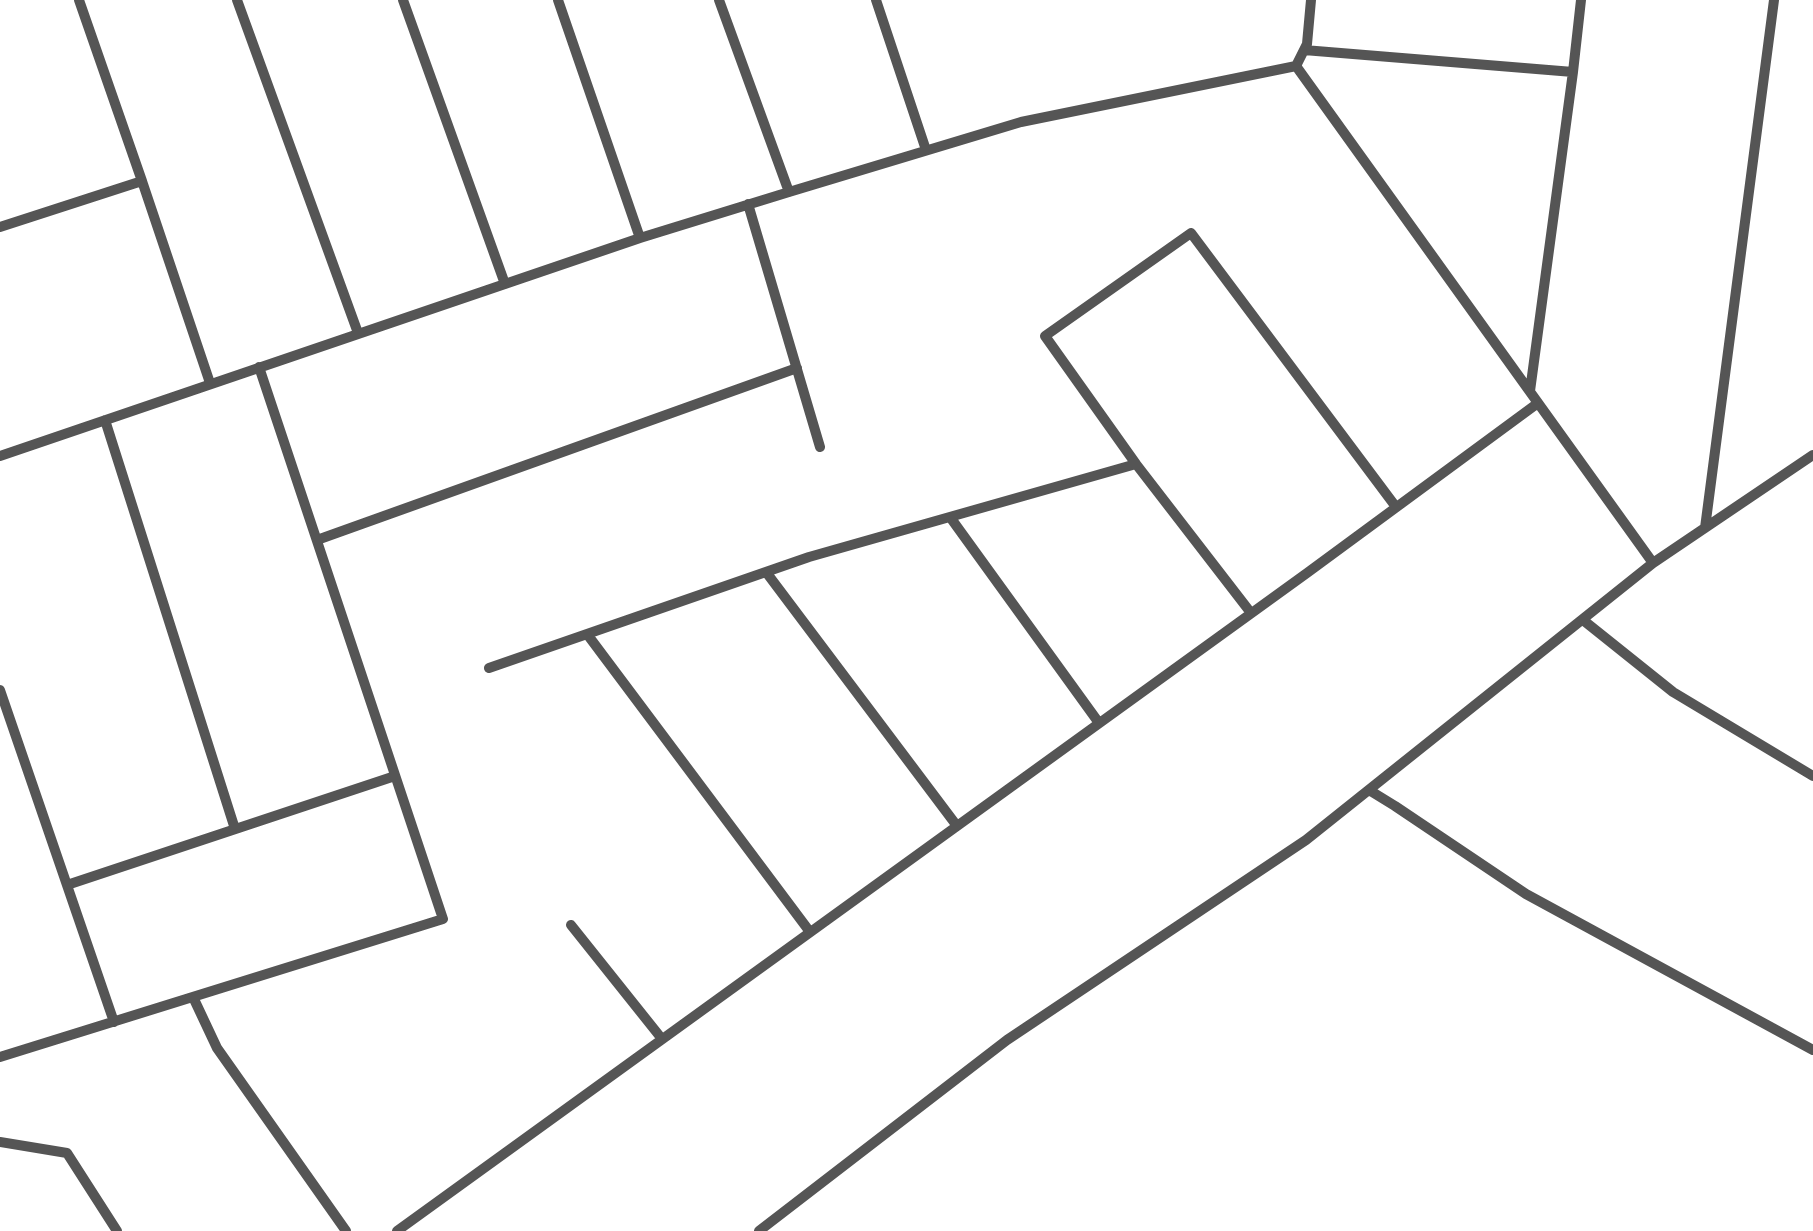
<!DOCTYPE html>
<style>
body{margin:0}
canvas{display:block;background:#fff}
</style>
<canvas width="1813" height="1231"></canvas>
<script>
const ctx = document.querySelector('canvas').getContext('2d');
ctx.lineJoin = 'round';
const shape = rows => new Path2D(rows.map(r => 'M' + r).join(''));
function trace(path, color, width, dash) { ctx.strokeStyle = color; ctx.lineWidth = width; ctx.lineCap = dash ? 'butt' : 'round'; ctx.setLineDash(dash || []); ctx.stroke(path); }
const minor = shape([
 [79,0,142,181],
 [237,0,358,333],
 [403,0,505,284],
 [558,0,640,238],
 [719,0,789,192],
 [876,0,926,150],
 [1304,50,1573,72],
 [1296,66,1307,44,1311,0],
 [748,204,820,447],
 [0,227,142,181,210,383],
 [1530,391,1573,72,1581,0],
 [105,420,235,829],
 [0,456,640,238,789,192,1021,122,1296,66,1653,563],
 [950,517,1099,723],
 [1705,528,1774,0],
 [317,540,797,368],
 [766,572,957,826],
 [1251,613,1136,464,1045,336,1191,233,1396,507],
 [1583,620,1673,692,1813,776],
 [587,634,810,932],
 [489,668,809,557,1136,464],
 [0,690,114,1022],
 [1369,790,1395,806,1526,894,1813,1050],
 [67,885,395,776],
 [571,925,662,1039],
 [193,997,217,1048,346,1231],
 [0,1057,443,919,259,367],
 [0,1142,67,1153,117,1231],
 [397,1231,1307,573,1538,403],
 [759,1231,1007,1040,1306,840,1653,563,1813,455]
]);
trace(minor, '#555', 10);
</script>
